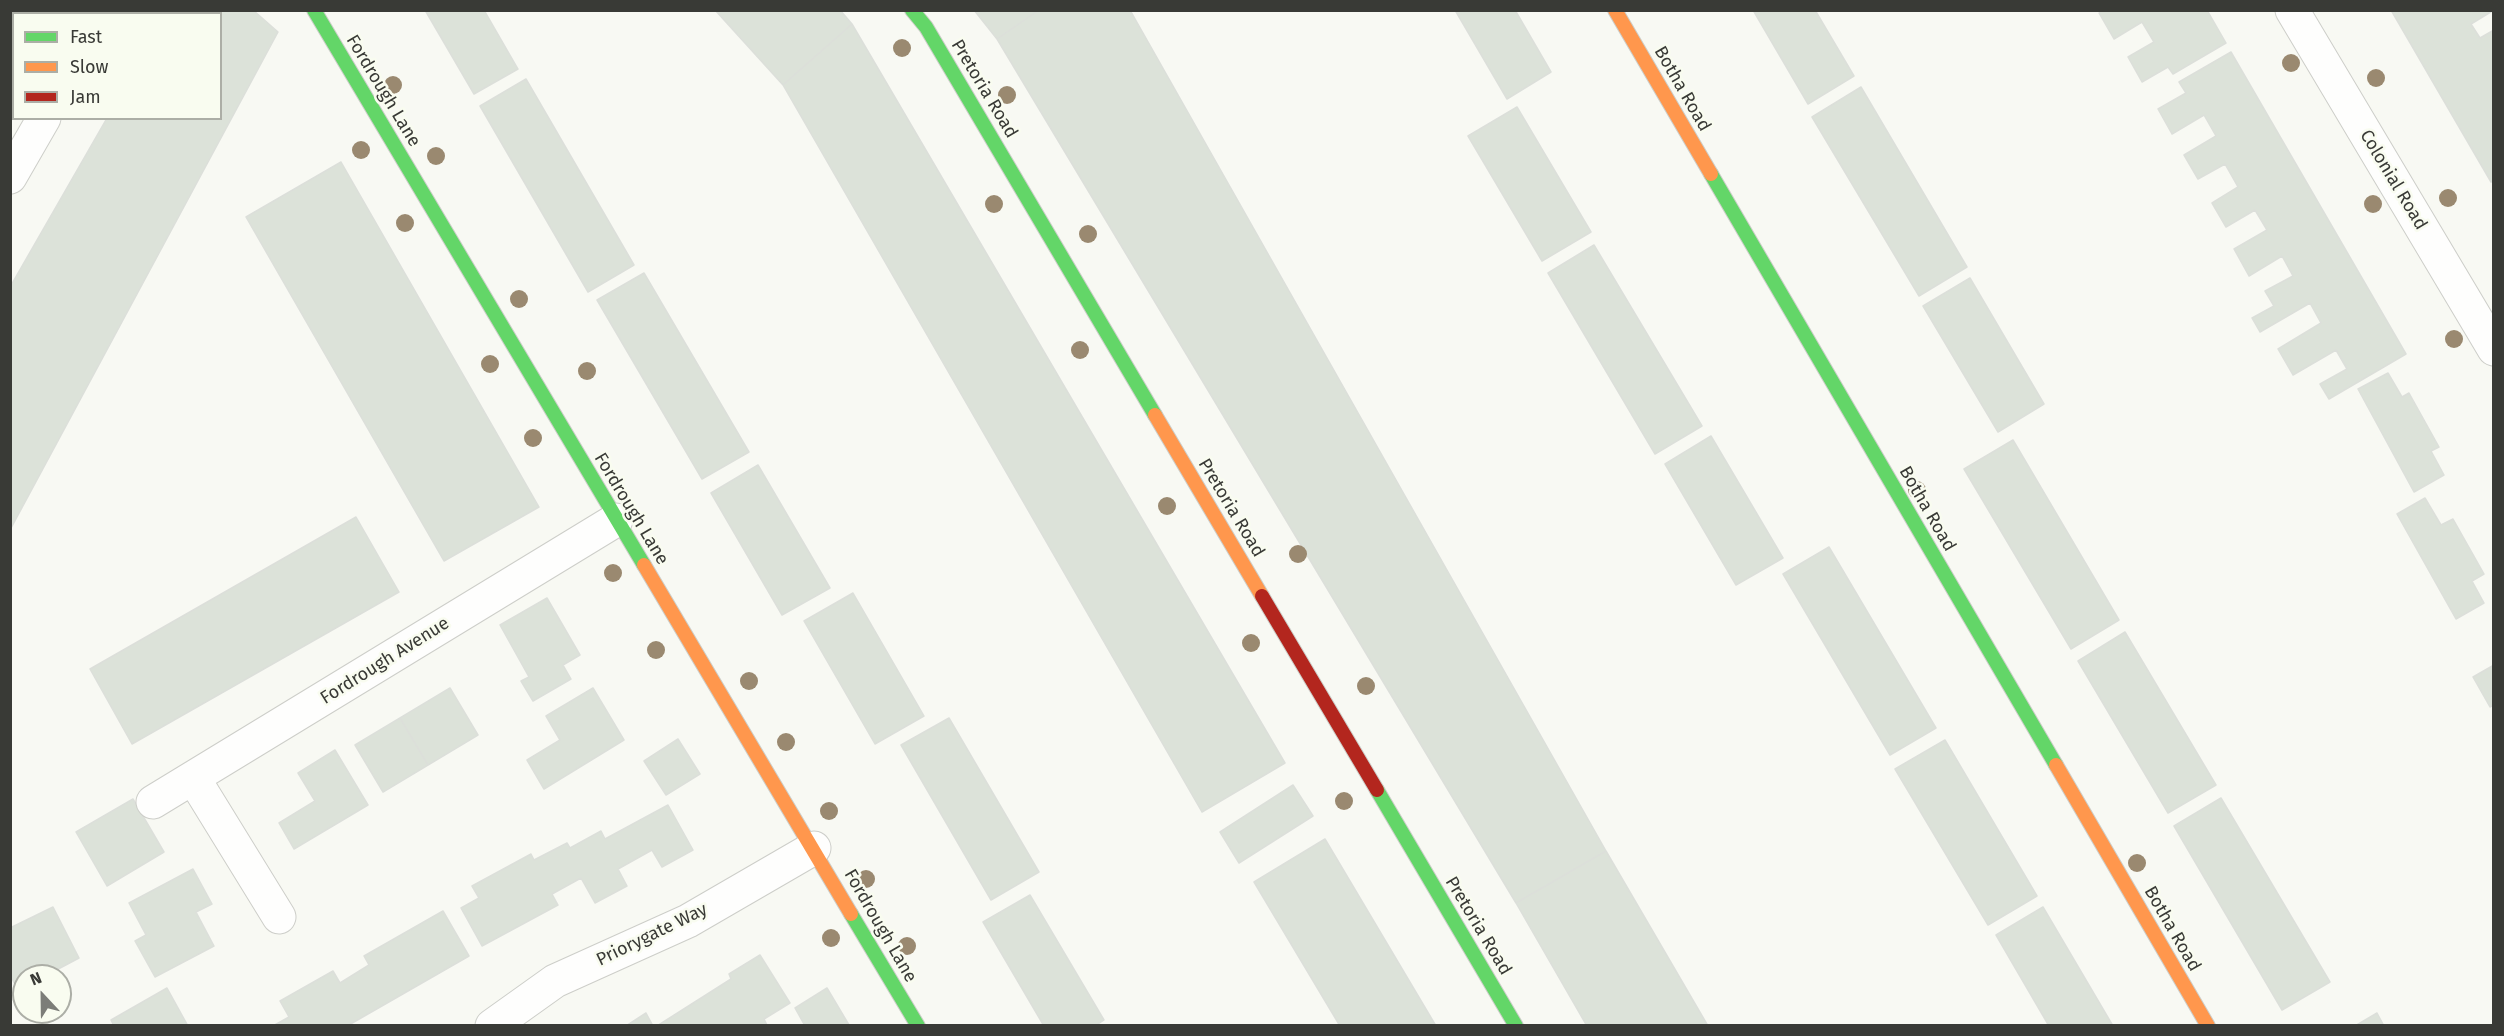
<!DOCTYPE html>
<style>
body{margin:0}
#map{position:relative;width:2504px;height:1036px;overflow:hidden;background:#f8f9f3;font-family:"Fira Sans",sans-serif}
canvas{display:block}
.frame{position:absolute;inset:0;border:12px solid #393a36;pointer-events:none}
.legend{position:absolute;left:12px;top:12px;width:210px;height:108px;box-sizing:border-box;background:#f9fcf0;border:2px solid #acaea6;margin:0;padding:8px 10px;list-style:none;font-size:18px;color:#393a36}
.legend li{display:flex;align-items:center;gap:12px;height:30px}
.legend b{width:30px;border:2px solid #acaea6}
.north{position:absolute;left:12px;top:964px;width:60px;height:60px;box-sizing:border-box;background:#f9fcf0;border:2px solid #acaea6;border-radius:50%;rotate:338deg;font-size:16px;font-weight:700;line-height:24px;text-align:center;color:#393a36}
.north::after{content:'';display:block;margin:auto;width:21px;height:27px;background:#7c7d78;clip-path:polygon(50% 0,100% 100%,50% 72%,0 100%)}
</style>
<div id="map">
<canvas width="2504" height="1036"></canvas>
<div class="frame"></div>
<ul class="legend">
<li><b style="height:8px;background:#63d668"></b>Fast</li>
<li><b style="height:8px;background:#ff974d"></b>Slow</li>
<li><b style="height:8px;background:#b3261e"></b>Jam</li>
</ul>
<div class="north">N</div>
</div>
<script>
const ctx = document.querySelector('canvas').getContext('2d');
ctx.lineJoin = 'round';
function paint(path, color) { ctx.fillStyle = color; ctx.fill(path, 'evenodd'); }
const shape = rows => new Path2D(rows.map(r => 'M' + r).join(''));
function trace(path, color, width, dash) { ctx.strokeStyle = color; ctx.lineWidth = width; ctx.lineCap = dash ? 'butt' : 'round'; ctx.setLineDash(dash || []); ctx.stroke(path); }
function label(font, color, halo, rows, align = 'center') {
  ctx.font = font + ' "Fira Sans",sans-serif'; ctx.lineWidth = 5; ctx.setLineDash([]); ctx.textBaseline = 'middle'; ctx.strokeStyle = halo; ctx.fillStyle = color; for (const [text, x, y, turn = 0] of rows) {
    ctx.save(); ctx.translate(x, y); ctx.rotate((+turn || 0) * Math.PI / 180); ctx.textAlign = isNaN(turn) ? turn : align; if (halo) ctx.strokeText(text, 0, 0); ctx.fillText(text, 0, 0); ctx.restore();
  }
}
const building = shape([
 [10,10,47,10,45,14,14,14,14,20,10,19,10,10],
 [168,10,253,10,278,32,10,530,10,287,107,118,220,118,220,14,166,14,168,10],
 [425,10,484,10,518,69,474,94,425,10],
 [715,10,840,10,852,24,783,85,715,10],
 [974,10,1039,10,997,39,974,10],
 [1039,10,1130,10,1606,851,1516,903,997,39,1039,10],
 [1455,10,1515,10,1551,72,1507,99,1455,10],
 [1753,10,1815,10,1854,76,1808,104,1753,10],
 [2103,10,2207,10,2226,43,2173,74,2168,67,2142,82,2128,57,2154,42,2142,22,2114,39,2099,13,2103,10],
 [2391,10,2494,10,2471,24,2480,38,2494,30,2494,181,2491,182,2391,10],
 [852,24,1285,763,1202,812,783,85,852,24],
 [10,32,14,34,14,93,10,98,10,32],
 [2231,52,2406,354,2329,399,2320,384,2347,369,2336,350,2293,375,2278,349,2321,323,2310,303,2260,332,2252,318,2274,306,2265,291,2293,276,2282,256,2249,276,2234,249,2267,230,2255,210,2226,227,2212,203,2238,187,2225,164,2198,179,2184,155,2216,136,2204,115,2172,134,2158,109,2186,93,2179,82,2231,52],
 [526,79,634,265,588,292,480,106,526,79],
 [1861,87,1967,267,1919,296,1812,117,1861,87],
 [1517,107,1591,232,1542,261,1468,136,1517,107],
 [341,162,539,507,444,561,246,217,341,162],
 [1594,245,1702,426,1655,454,1548,273,1594,245],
 [644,273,749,452,702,479,597,300,644,273],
 [1970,278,2044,404,1998,432,1923,306,1970,278],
 [2388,373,2402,397,2409,393,2439,447,2431,451,2444,475,2414,492,2358,389,2388,373],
 [1711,436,1783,558,1736,585,1665,464,1711,436],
 [2013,440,2119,620,2071,649,1964,469,2013,440],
 [758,465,830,588,782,615,711,493,758,465],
 [2425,498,2441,525,2453,519,2484,574,2472,581,2484,603,2456,619,2397,514,2425,498],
 [356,517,399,592,132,744,90,669,356,517],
 [1829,547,1936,728,1890,755,1783,574,1829,547],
 [853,593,924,716,875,744,804,621,853,593],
 [547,598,580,655,563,665,571,679,533,701,521,681,529,677,500,625,547,598],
 [2125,632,2216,785,2168,813,2078,661,2125,632],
 [2494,665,2494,705,2490,707,2473,677,2494,665],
 [450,688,478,735,428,765,400,718,450,688],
 [593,688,624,740,544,789,527,760,560,740,546,716,593,688],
 [400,718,428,765,383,792,355,745,400,718],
 [949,718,1039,872,991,900,901,745,949,718],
 [678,739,700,774,666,795,644,761,678,739],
 [1945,740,2037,896,1988,925,1895,769,1945,740],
 [335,750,368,805,294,849,279,823,315,801,298,773,335,750],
 [1293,785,1313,816,1239,863,1220,832,1293,785],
 [2221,798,2330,982,2282,1010,2174,826,2221,798],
 [133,799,164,852,107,886,76,832,133,799],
 [668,805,693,850,662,867,652,850,618,869,627,886,595,903,581,878,552,894,558,905,482,946,461,908,479,898,472,886,531,854,534,860,567,843,570,848,601,831,605,839,668,805],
 [1325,839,1436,1026,1340,1026,1254,882,1325,839],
 [1606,851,1708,1026,1587,1026,1516,903,1606,851],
 [193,869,212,904,196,912,214,946,155,977,135,941,146,935,129,903,193,869],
 [1030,895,1104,1020,1095,1026,1044,1026,983,922,1030,895],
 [53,907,79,958,45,976,24,976,24,987,18,990,10,975,10,928,53,907],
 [2043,907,2113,1026,2049,1026,1996,935,2043,907],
 [443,911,469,956,347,1026,273,1026,289,1017,280,1001,333,971,340,983,369,965,364,956,443,911],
 [760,955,790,1003,764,1019,767,1025,657,1026,731,979,729,974,760,955],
 [167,988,188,1026,114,1026,111,1020,167,988],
 [827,988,849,1025,805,1026,795,1008,827,988],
 [646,1013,653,1026,626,1026,646,1013],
 [2377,1013,2384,1026,2355,1026,2377,1013]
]);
const street = shape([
 [2292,10,2494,349],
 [105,14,107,10],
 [10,177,44,118],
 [194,779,279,917],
 [153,802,616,520],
 [492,1026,555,981,688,921,814,848]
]);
const fast = shape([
 [314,10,644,565],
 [912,10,926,27,1155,415],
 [1711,174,2056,765],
 [1377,790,1516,1026],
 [851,914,918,1026]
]);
const slow = shape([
 [1615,10,1711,174],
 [1155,415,1262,596],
 [644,565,851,914],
 [2056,765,2208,1026]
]);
const jam = shape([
 [1262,596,1377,790]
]);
const trees = [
 [902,48],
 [2291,63],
 [2376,78],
 [393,85],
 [1007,95],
 [361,150],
 [436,156],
 [2448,198],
 [994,204],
 [2373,204],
 [405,223],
 [1088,234],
 [519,299],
 [2454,339],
 [1080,350],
 [490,364],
 [587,371],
 [533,438],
 [1917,490],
 [1167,506],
 [1298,554],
 [613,573],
 [1251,643],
 [656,650],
 [749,681],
 [1366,686],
 [786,742],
 [1344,801],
 [829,811],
 [2137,863],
 [866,879],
 [831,938],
 [907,946]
];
const streetNames = [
 ["Pretoria Road",984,89,59],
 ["Botha Road",1682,89,60],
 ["Fordrough Lane",383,91,59],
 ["Colonial Road",2393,180,59],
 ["Pretoria Road",1231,508,59],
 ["Fordrough Lane",631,509,59],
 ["Botha Road",1927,509,60],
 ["Fordrough Avenue",385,661,-32],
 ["Fordrough Lane",880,926,60],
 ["Pretoria Road",1478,926,59],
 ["Botha Road",2172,929,60],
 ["Priorygate Way",652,935,-26]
];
paint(building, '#dce2d9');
trace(building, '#dcdfda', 1.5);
trace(street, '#cdcec9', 35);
trace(fast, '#cdcec9', 16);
trace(slow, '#cdcec9', 16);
trace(jam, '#cdcec9', 16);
trace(street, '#fefefd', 33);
trace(fast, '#63d668', 14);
trace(slow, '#ff974d', 14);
trace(jam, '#b3261e', 14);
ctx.fillStyle = '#9a8970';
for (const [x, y] of trees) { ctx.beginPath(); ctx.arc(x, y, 9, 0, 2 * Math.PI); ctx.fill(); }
label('18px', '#393a36', '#f9fcf0', streetNames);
</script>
